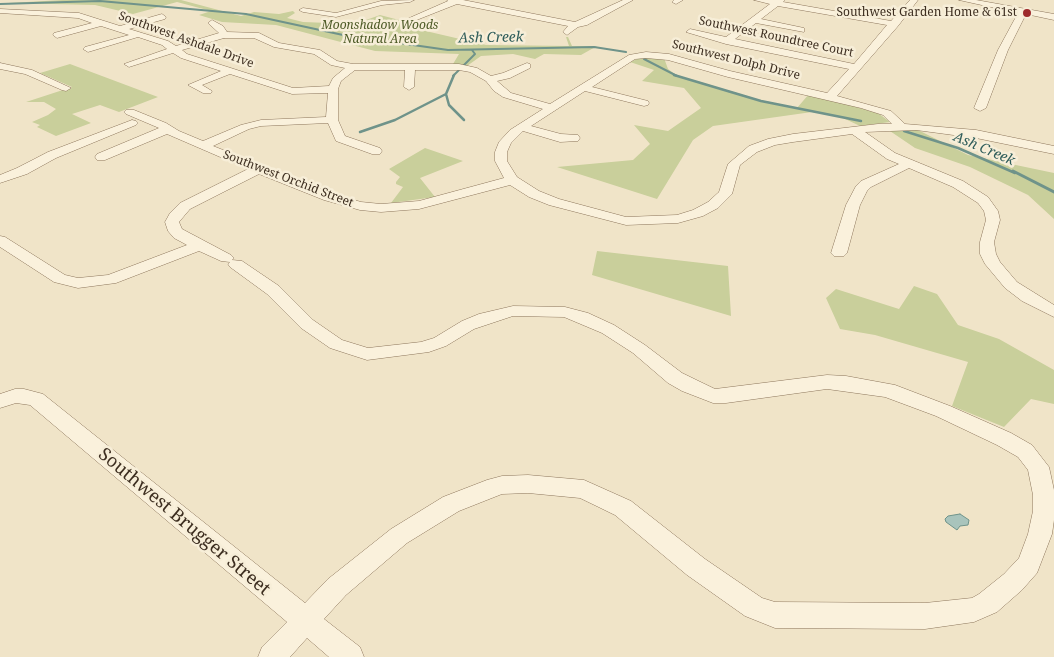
<!DOCTYPE html>
<style>
body{margin:0}
canvas{display:block;background:#f0e4c8}
</style>
<canvas width="1054" height="657"></canvas>
<script>
const ctx = document.querySelector('canvas').getContext('2d');
ctx.lineJoin = 'round';
function paint(path, color) { ctx.fillStyle = color; ctx.fill(path, 'evenodd'); }
const shape = rows => new Path2D(rows.map(r => 'M' + r).join(''));
function trace(path, color, width, dash) { ctx.strokeStyle = color; ctx.lineWidth = width; ctx.lineCap = dash ? 'butt' : 'round'; ctx.setLineDash(dash || []); ctx.stroke(path); }
function label(font, color, halo, rows, align = 'center') {
  ctx.font = font + ' "Noto Serif",serif'; ctx.lineWidth = 5; ctx.setLineDash([]); ctx.textBaseline = 'middle'; ctx.strokeStyle = halo; ctx.fillStyle = color; for (const [text, x, y, turn = 0] of rows) {
    ctx.save(); ctx.translate(x, y); ctx.rotate((+turn || 0) * Math.PI / 180); ctx.textAlign = isNaN(turn) ? turn : align; if (halo) ctx.strokeText(text, 0, 0); ctx.fillText(text, 0, 0); ctx.restore();
  }
}
const green = shape([
 [63,0,181,0,241,16,254,12,279,14,293,11,295,13,287,18,303,22,355,24,380,15,422,26,417,29,486,45,569,46,566,37,568,37,572,46,597,46,581,55,544,54,535,59,513,54,481,56,467,66,453,64,459,54,375,51,276,25,222,22,199,15,211,11,177,2,133,14,95,5,8,3],
 [642,57,664,58,668,69,676,75,760,100,797,108,809,94,878,113,890,122,860,126,839,116,812,112,713,126,693,140,657,199,557,167,633,160,650,144,634,125,668,131,701,108,684,88,642,81,654,70,630,62],
 [70,64,158,97,119,112,100,105,72,114,91,123,56,136,37,127,40,125,32,122,48,115,56,109,44,102,26,102,72,87,40,73],
 [887,129,916,129,968,155,1054,173,1054,219,1028,195,970,167,915,148],
 [425,148,463,161,420,178,435,197,391,203,403,187,396,184,396,182,400,177,389,169],
 [597,251,728,266,731,316,592,275],
 [914,286,937,294,958,325,999,339,1054,370,1054,404,1031,399,1004,427,952,406,968,362,875,335,840,329,826,298,836,289,899,309]
]);
const water = shape([
 [960,514,969,520,968,525,960,526,957,530,946,522,945,519,948,516,960,514]
]);
const streamFar2 = shape([
 [0,4,100,1,246,14,343,35,448,50,594,47,626,52],
 [644,59,677,76],
 [453,76,475,54,472,50]
]);
const streamFar1 = shape([
 [454,75,446,94,449,105,464,120],
 [674,75,761,101,861,121],
 [904,131,958,148,1015,173],
 [360,132,395,120,446,94]
]);
const stream = shape([
 [1013,171,1054,192]
]);
const minor = shape([
 [414,0,410,2,382,5,336,17,303,12,299,10,303,8,336,13,381,1,414,0],
 [447,0,463,0,575,22,623,0,633,0,587,25,578,27,567,35,563,32,568,26,457,4,414,21,407,19,448,1,447,0],
 [674,0,683,0,676,4,672,2,674,0],
 [754,0,785,0,783,2,891,21,910,0,918,0,898,26,837,96,891,111,905,124,976,130,1054,146,1054,154,976,138,916,130,865,132,895,153,963,181,988,197,998,211,1000,220,994,242,996,254,1000,262,1017,282,1054,305,1054,317,1022,301,1005,288,985,264,980,254,980,242,986,220,984,211,978,203,953,187,909,168,871,187,867,191,860,205,847,253,844,256,834,256,831,253,846,205,856,186,861,181,899,164,887,159,852,134,793,142,775,145,757,152,740,165,732,194,718,208,703,216,678,223,626,225,549,205,529,197,510,185,419,209,381,212,360,210,324,200,259,174,190,209,179,222,182,229,231,255,234,258,232,260,242,261,279,286,313,320,342,340,368,348,421,342,434,338,462,321,479,314,513,306,565,307,588,313,614,325,645,345,682,373,715,389,827,375,846,376,895,385,950,406,1011,433,1032,445,1049,467,1054,490,1054,520,1052,534,1037,573,1022,590,997,612,974,622,925,629,775,628,745,616,687,575,615,515,580,498,528,493,502,494,459,511,407,543,346,595,324,619,360,647,364,657,329,657,307,638,290,657,258,657,262,647,287,622,30,405,16,403,0,408,0,394,15,389,24,389,43,394,305,603,328,579,391,529,443,497,487,480,502,476,528,475,584,480,631,501,705,559,762,598,775,602,925,603,972,598,979,594,1004,574,1019,558,1028,534,1033,511,1033,495,1028,470,1018,457,997,445,936,416,885,397,827,389,726,403,713,403,682,391,668,383,633,353,602,333,564,317,513,316,474,329,446,346,429,352,367,360,330,348,301,328,267,294,230,267,228,264,230,262,221,261,199,251,116,283,78,288,54,282,0,247,0,236,5,237,65,275,78,278,108,275,187,245,174,238,168,231,165,222,170,213,180,203,248,169,167,134,105,160,97,160,95,157,97,154,159,128,126,114,124,112,126,110,134,110,166,123,179,131,203,141,241,125,261,120,326,117,328,93,292,94,230,74,202,85,212,91,211,93,203,93,188,85,221,71,181,58,173,53,129,67,124,64,167,49,162,45,138,37,88,52,83,49,85,47,129,35,101,26,57,38,53,35,54,33,92,23,78,18,0,13,0,9,79,13,120,26,162,14,166,17,165,19,129,29,168,41,176,46,219,33,208,23,212,20,223,26,227,32,259,33,279,43,320,50,337,61,353,64,459,64,477,68,491,76,503,73,527,63,530,64,530,68,510,78,497,81,511,93,550,104,629,55,646,52,669,54,730,71,827,93,849,69,726,44,686,32,690,29,726,37,770,4,754,0],
 [778,6,887,25,854,64,735,39,756,23,804,32,804,28,761,19,778,6],
 [224,38,254,38,274,47,314,54,331,65,345,68,333,78,329,86,293,88,187,54,182,50,224,38],
 [646,58,668,60,728,77,861,108,883,115,892,124,878,124,793,134,768,139,749,146,728,164,719,192,708,202,693,210,677,215,626,217,559,199,539,191,517,177,507,161,507,152,511,143,523,131,560,142,578,141,580,138,578,135,561,134,531,126,585,91,644,106,648,105,649,103,648,101,592,87,635,59,646,58],
 [355,70,405,70,404,87,409,90,414,87,415,70,459,70,470,72,486,81,494,91,503,97,543,109,510,130,499,142,495,152,495,161,504,178,419,201,381,204,361,202,334,194,213,146,249,129,261,126,328,123,336,141,372,154,380,154,382,151,380,148,345,136,338,120,338,89,341,81,355,70],
 [959,0,976,0,1054,14,1054,20,1026,14,1008,50,986,108,980,111,974,108,998,50,1018,13,959,0],
 [0,63,32,70,71,88,66,91,62,90,25,74,0,69,0,63],
 [132,120,136,121,138,123,136,125,56,158,27,174,0,183,0,175,17,168,48,152,132,120]
]);
const markers = [
 [1027,13,5,"#9e2a2b"]
];
const farPoinames = [
 ["Southwest Garden Home & 61st",1017,13]
];
const farParknames = [
 ["Moonshadow Woods",380,26],
 ["Natural Area",380,40]
];
const farStreetnames = [
 ["Southwest Roundtree Court",776,37,12],
 ["Southwest Ashdale Drive",186,40,20],
 ["Southwest Dolph Drive",736,60,14],
 ["Southwest Orchid Street",288,179,21]
];
const farWaternames = [
 ["Ash Creek",491,38,-1],
 ["Ash Creek",984,149,23]
];
const nearStreetnames = [
 ["Southwest Brugger Street",184,522,40]
];
paint(green, '#c9cf9b');
paint(water, '#a9c4bc');
trace(water, '#6f938a', 1);
trace(streamFar2, '#6f938a', 2);
trace(streamFar1, '#6f938a', 2.5);
trace(stream, '#6f938a', 3);
trace(minor, '#8d765c', 1);
paint(minor, '#faf1dc');
for (const [x, y, r, color] of markers) { const dot = new Path2D(); dot.arc(x, y, r, 0, 2 * Math.PI); ctx.fillStyle = color; ctx.fill(dot); trace(dot, '#f7eed8', 2); }
label('12px', '#3d2e20', '#f7eed8', farPoinames, 'right');
label('italic 12px', '#4d5a26', '#f7eed8', farParknames);
label('12px', '#3d2e20', '#f7eed8', farStreetnames);
label('italic 14px', '#2f5d5a', '#f7eed8', farWaternames);
label('18px', '#3d2e20', '#f7eed8', nearStreetnames);
</script>
